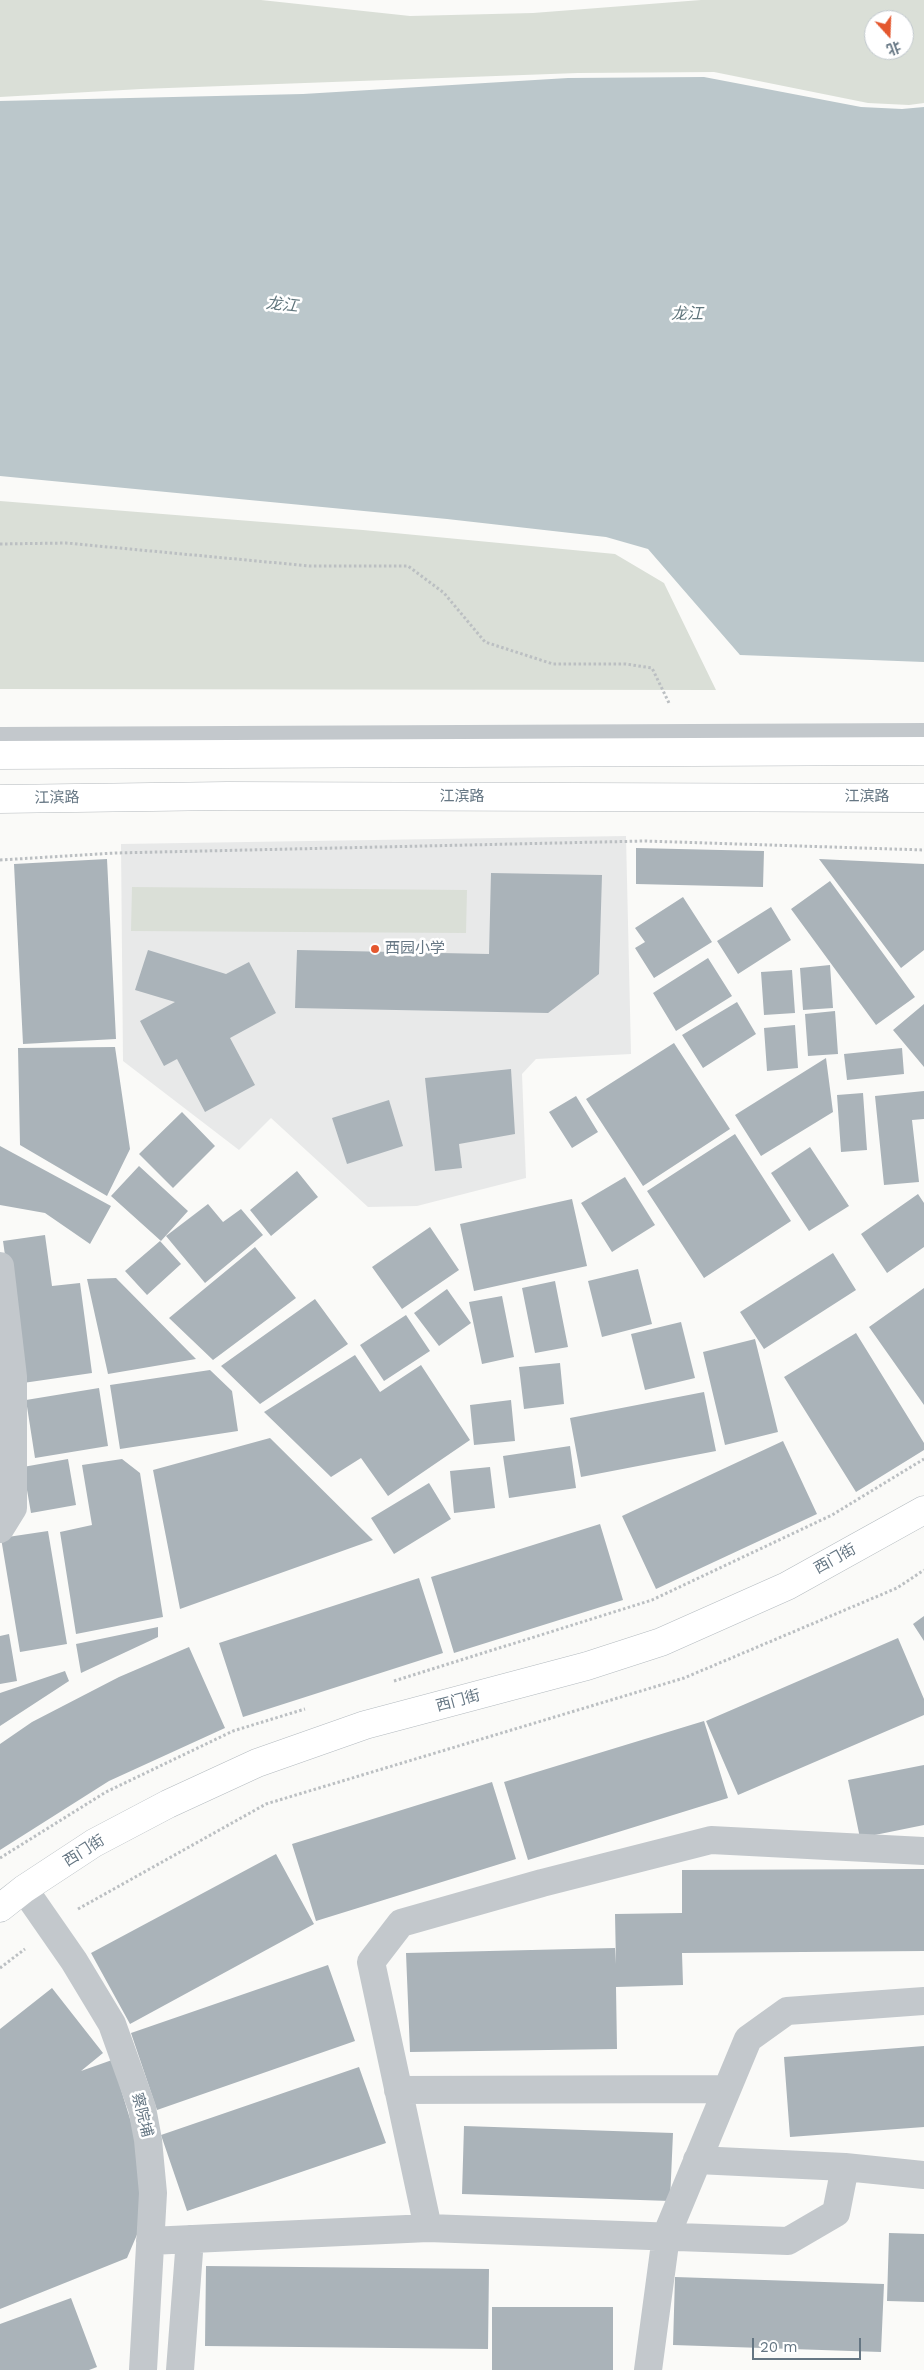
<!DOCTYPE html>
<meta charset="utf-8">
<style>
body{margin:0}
#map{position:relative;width:924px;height:2370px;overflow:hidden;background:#fafaf8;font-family:"Work Sans","Noto Sans SC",sans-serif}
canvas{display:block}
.north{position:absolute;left:864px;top:10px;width:50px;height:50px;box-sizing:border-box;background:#fff;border:1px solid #c1c8cd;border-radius:50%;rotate:160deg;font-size:14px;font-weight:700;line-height:20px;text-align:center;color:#657683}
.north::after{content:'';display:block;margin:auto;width:18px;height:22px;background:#e4572e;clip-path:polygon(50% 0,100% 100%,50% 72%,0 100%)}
.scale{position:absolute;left:752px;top:2338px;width:109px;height:22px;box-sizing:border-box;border:2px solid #657683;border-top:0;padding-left:6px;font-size:15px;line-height:18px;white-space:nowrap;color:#657683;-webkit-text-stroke:4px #fff;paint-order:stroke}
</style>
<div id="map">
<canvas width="924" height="2370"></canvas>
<div class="north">北</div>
<div class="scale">20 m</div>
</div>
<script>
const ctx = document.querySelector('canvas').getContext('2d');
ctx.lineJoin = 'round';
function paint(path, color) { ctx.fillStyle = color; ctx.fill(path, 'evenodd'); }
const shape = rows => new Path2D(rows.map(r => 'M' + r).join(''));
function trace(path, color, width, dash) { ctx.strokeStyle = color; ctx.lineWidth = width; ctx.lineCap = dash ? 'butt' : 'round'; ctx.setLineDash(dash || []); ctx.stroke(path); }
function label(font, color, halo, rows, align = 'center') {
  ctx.font = font + ' "Work Sans","Noto Sans SC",sans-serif'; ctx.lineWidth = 5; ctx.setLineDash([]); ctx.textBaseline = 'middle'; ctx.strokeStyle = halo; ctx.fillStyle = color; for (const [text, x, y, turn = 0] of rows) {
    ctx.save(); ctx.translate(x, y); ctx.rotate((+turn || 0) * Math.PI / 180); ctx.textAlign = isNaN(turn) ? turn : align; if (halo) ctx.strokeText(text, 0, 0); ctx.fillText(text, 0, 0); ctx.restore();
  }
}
const built = shape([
 [626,836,631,1054,536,1059,522,1074,526,1178,417,1206,368,1207,271,1118,239,1150,123,1061,121,844]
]);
const green = shape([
 [0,0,261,0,410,16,533,13,701,0,924,0,924,103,909,105,868,103,714,72,578,73,141,89,0,97],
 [874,20,904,20,904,50,874,50],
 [0,501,363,530,615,554,664,583,716,690,0,689],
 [132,887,467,890,466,933,131,931]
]);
const water = shape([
 [704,77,861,107,902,109,924,107,924,662,740,655,648,549,606,537,447,519,0,476,0,101,303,94,568,78]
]);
const building = shape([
 [636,848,764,851,763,887,636,884],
 [107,859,116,1039,23,1044,14,864],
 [819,859,924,864,924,950,901,968],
 [491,873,602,875,599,974,548,1013,295,1008,297,950,489,954],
 [830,881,915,997,876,1025,791,909],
 [683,897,712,942,654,978,635,948,645,942,635,928],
 [771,907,791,940,738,974,717,941],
 [148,950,226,974,249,962,276,1013,230,1038,255,1085,205,1112,177,1059,164,1066,140,1021,175,1002,135,990],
 [708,958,732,996,676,1031,653,993],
 [830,965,833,1008,803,1010,800,968],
 [792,970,795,1013,764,1015,761,972],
 [737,1002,756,1034,703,1068,682,1035],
 [924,1004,924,1067,893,1030],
 [835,1011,838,1054,808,1056,805,1014],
 [795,1025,798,1068,767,1071,764,1028],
 [674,1043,730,1129,643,1186,586,1099],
 [115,1047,130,1149,107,1196,20,1145,18,1048],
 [902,1048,904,1074,847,1080,844,1054],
 [826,1058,833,1112,761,1156,735,1115],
 [511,1069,515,1134,459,1144,462,1168,435,1171,425,1078],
 [924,1091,924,1119,912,1120,919,1182,884,1185,875,1096],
 [863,1093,867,1150,841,1152,837,1095],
 [576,1096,598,1132,572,1148,549,1112],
 [389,1100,403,1146,347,1164,332,1118],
 [182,1112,215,1146,173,1188,139,1154],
 [735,1134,791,1221,704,1278,647,1191],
 [0,1146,111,1206,90,1244,45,1213,0,1205],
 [810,1147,849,1206,809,1231,771,1173],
 [139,1166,188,1211,161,1241,111,1196],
 [297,1171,318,1197,271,1236,250,1210],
 [625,1177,655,1225,612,1252,581,1203],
 [918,1194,924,1203,924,1247,887,1273,861,1234],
 [572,1199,587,1266,474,1291,460,1224],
 [208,1204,223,1222,241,1209,263,1235,205,1283,166,1236],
 [430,1227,459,1270,402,1309,372,1267],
 [45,1235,52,1286,80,1283,92,1373,23,1383,3,1241],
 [160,1241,181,1264,147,1295,125,1271],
 [255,1247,296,1298,213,1360,169,1318],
 [833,1253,856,1290,764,1349,740,1312],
 [638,1269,652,1324,602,1337,588,1281],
 [116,1278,196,1359,108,1374,87,1279],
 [555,1281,568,1347,535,1353,522,1288],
 [924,1288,924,1405,869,1327],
 [447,1289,471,1323,439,1346,414,1313],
 [502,1296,514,1357,482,1364,469,1302],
 [315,1299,348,1344,260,1404,221,1366],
 [406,1315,430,1351,384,1381,360,1345],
 [681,1322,695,1378,645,1390,631,1334],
 [856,1333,924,1443,924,1450,856,1492,784,1377],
 [755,1339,778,1432,725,1445,703,1352],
 [355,1355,380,1392,421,1365,470,1440,388,1496,361,1458,331,1477,264,1412],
 [560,1363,564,1404,524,1409,519,1367],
 [210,1370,232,1391,238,1431,120,1449,110,1385],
 [99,1388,108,1446,35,1458,26,1400],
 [704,1392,716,1451,581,1477,570,1418],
 [511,1400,515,1441,474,1445,470,1405],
 [270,1438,373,1540,180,1609,153,1470],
 [783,1441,817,1514,656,1589,622,1516],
 [570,1446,576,1488,509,1498,503,1456],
 [68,1459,76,1505,31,1513,23,1467],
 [122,1459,140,1473,163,1617,76,1634,60,1532,92,1525,82,1465],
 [490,1467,495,1508,454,1513,450,1471],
 [429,1483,451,1519,394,1554,371,1518],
 [600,1524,623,1600,454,1653,431,1577],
 [48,1531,67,1644,20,1652,1,1538],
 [419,1578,443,1653,243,1717,219,1643],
 [924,1616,924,1641,913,1624],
 [158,1627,158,1637,81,1673,76,1644],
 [9,1634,17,1681,0,1684,0,1636],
 [898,1638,924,1699,924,1715,738,1795,706,1721],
 [189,1647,225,1728,109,1781,0,1850,0,1744,32,1722,119,1677],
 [65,1671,69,1681,0,1726,0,1693],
 [704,1721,728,1798,528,1860,504,1782],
 [924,1765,924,1825,860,1838,848,1780],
 [492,1782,516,1859,316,1921,292,1844],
 [276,1854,314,1924,130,2024,91,1953],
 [924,1869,924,1951,682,1953,683,1985,616,1987,617,2049,410,2052,406,1953,615,1948,616,1964,615,1914,682,1913,682,1870],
 [328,1965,355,2041,157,2110,131,2033],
 [52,1988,103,2053,81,2071,112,2060,142,2158,139,2230,127,2258,0,2309,0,2029],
 [924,2046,924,2127,790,2137,784,2057],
 [359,2067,386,2143,187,2211,161,2135],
 [464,2126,673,2133,670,2201,462,2194],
 [889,2233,924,2234,924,2302,887,2301],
 [206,2266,489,2269,488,2349,205,2346],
 [675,2277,884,2284,881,2352,673,2345],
 [71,2298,97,2367,89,2370,0,2370,0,2324],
 [492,2307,613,2307,613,2370,492,2370]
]);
const path = shape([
 [0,544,66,543,310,566,408,566,444,593,485,642,553,664,626,664,652,668,670,705],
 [0,860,115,853,645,841,924,850],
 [394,1681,652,1600,832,1515,924,1459],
 [0,1858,106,1792,233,1731,305,1709],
 [78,1909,266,1804,684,1678,897,1588,924,1570],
 [0,1968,25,1949]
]);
const lane = shape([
 [0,737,924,733]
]);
const street = shape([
 [0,1266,13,1377,13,1508,0,1529],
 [24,1889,74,1961,112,2024,142,2108,148,2140,153,2193,143,2370],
 [398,2090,727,2089],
 [697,2160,845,2167,924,2175],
 [428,2228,371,1962,401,1923,542,1883,711,1840,924,1851],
 [150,2241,428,2228,788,2241,836,2213,845,2167],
 [180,2370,190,2239],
 [648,2370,666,2236,748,2039,787,2011,924,2001]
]);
const secondary = shape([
 [0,1908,24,1889,94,1843,168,1804,257,1763,365,1725,587,1666,661,1642,787,1586,924,1510]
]);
const primary = shape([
 [0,755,924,751],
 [0,799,227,796,924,798]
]);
const markers = [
 [375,949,5,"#e4572e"]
];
const streetNames = [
 ["江滨路",462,797],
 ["江滨路",867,797],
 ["江滨路",57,798,-1],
 ["西门街",835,1559,-29],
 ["西门街",458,1701,-15],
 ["西门街",84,1851,-32],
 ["察院埔",142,2115,76]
];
const poiNames = [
 ["西园小学",385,949]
];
const waterNames = [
 ["龙江",282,305,6],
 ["龙江",687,314]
];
paint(built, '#e8e9e9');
paint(green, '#dadfd7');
paint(water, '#bbc7cb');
paint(building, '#aab3b9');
trace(secondary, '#b3babf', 29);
trace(primary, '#b5babe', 29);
trace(path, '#bbbfc2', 3, [2.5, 2.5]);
trace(lane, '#c3c8cc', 20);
trace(street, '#c3c8cc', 28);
trace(secondary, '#fff', 28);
trace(primary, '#fff', 28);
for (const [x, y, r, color] of markers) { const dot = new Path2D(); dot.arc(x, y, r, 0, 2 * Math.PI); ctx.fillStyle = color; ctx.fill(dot); trace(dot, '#fff', 2); }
label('15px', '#657683', '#fff', streetNames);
label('15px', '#657683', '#fff', poiNames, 'left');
label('italic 16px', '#60757c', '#fff', waterNames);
</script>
